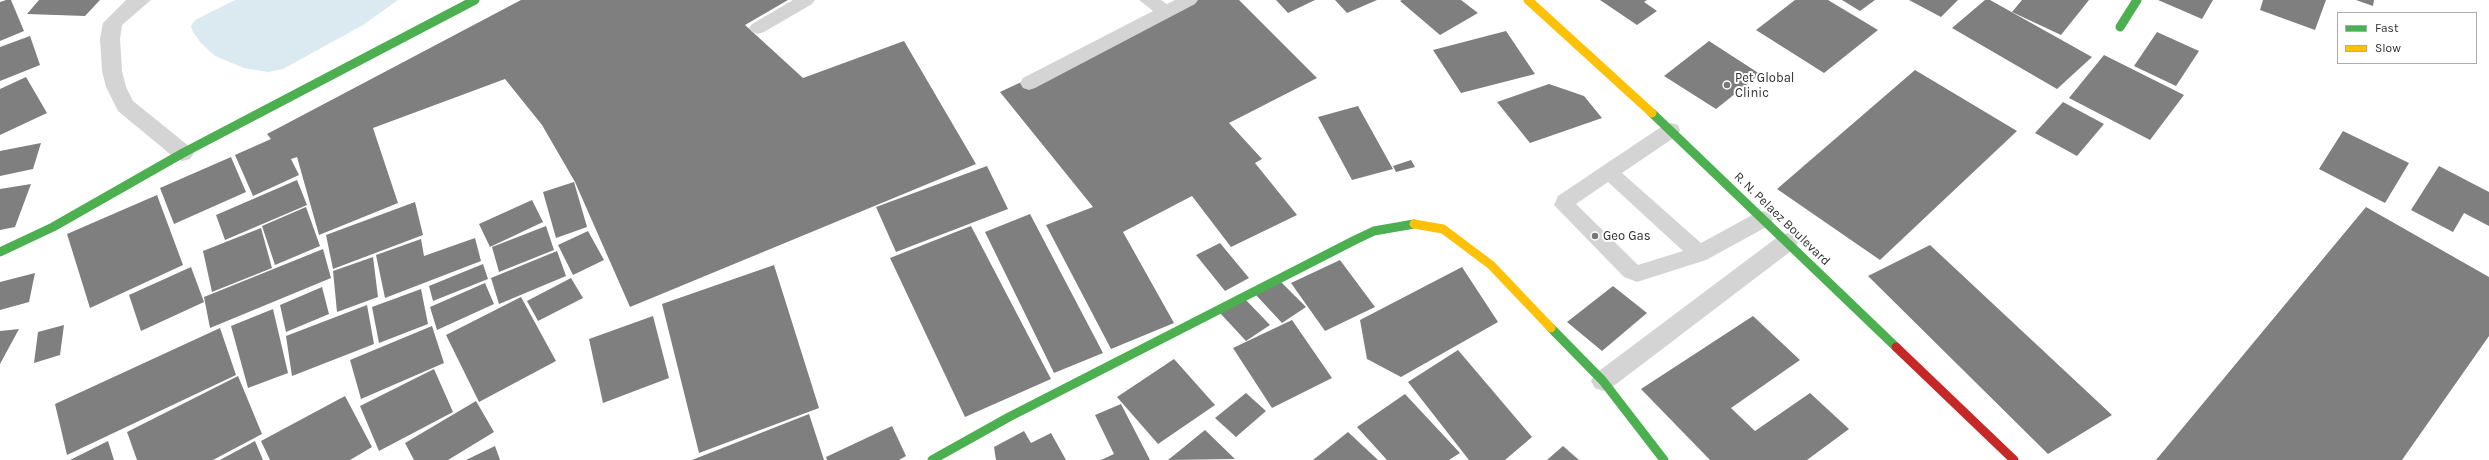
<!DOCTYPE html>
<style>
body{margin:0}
#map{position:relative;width:2489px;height:460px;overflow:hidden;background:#fff;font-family:Karla,sans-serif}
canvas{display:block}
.legend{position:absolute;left:2337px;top:12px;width:140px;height:52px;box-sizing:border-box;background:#fff;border:1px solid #acacac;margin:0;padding:5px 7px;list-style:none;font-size:12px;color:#2f2f2f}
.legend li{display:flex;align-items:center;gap:8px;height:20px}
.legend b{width:20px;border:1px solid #acacac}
</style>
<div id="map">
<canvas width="2489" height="460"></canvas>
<ul class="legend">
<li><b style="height:5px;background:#4caf50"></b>Fast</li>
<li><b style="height:5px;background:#ffc107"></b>Slow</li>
</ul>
</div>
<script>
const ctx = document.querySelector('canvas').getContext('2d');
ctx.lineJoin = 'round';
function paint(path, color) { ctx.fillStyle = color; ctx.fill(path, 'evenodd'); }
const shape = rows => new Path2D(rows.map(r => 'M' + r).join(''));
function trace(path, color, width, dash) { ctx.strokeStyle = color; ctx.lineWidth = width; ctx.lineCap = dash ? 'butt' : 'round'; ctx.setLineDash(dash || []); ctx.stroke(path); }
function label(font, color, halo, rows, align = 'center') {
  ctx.font = font + ' Karla,sans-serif'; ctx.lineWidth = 4; ctx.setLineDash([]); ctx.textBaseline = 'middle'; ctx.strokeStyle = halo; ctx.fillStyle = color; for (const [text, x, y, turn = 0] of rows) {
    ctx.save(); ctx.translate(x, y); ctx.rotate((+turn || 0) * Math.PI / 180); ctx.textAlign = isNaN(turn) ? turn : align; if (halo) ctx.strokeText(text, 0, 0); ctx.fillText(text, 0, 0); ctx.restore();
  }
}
const water = shape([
 [235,0,398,0,363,25,283,69,268,72,244,68,215,56,201,43,193,32,191,26,195,20]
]);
const building = shape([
 [6,0,11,0,24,31,0,41,0,2],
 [39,0,100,0,85,16,27,14],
 [521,0,788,0,745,25,803,78,904,41,976,164,630,307,575,182,542,125,505,79,373,128,398,203,319,235,297,157,291,159,299,175,253,196,235,155,271,139,267,134],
 [1197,0,1239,0,1317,78,1229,123,1262,159,1255,163,1297,215,1231,247,1192,196,1123,232,1174,323,1111,349,1046,225,1093,207,1000,92],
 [1276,0,1315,0,1288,13],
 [1335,0,1377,0,1347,13],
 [1402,0,1461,0,1478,13,1440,35,1400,1],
 [1600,0,1647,0,1644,2,1657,11,1637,25],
 [1795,0,1828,0,1878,30,1824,73,1756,30],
 [1842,0,1875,0,1860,11],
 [1909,0,1958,0,1941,17],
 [1985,0,1990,0,2092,57,2057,89,1952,28],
 [2022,0,2089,0,2061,35,2012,12],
 [2158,0,2213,0,2202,19],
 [2263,0,2326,0,2315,30,2260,10],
 [2356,0,2374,0,2373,6],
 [1506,31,1535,74,1461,93,1433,50],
 [2157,32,2199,51,2176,86,2134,66],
 [30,36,40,65,0,81,0,47],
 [1709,41,1760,74,1716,109,1664,76],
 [2104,55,2184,95,2150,140,2069,98],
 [1915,70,2017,131,1880,260,1777,189],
 [26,77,47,113,0,135,0,89],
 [1549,84,1584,96,1602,118,1530,143,1497,102],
 [2063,102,2104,124,2077,156,2035,133],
 [1358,106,1393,169,1352,180,1318,117],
 [2343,131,2409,163,2385,203,2319,169],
 [41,143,33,169,0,176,0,151],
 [231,157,246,192,174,224,160,188],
 [1411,160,1415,167,1396,172,1393,166],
 [987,166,1008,209,896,252,876,207],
 [2439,166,2489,192,2489,226,2464,213,2453,232,2411,210],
 [297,180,307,205,225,240,216,215],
 [574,182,587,227,556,238,543,192],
 [31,184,15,227,0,230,0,189],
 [157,195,183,265,90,308,67,234],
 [532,200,543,222,490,247,479,224],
 [415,202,423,235,333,269,326,235],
 [306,207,320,246,275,265,262,226],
 [2366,207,2489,277,2489,336,2402,460,2156,460],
 [1030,214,1103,353,1054,373,985,232],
 [546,226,554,250,499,272,492,247],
 [971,226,1051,379,965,417,890,258],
 [261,228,272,268,212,292,203,251],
 [588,231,604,260,573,275,558,245],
 [475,238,481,261,385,298,376,255,421,239,424,256],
 [1220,243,1249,278,1225,291,1196,255],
 [1930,245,2112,415,2048,454,1868,276],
 [323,249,331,278,210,328,204,297],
 [557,251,566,276,499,304,491,278],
 [373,257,378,297,337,312,333,271],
 [1340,260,1375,307,1325,331,1291,283],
 [483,264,488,279,433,301,429,286],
 [774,265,819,408,699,453,662,304],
 [191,267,204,302,141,331,129,295],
 [1462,267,1498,322,1401,377,1367,359,1360,320],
 [35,273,29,302,0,310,0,282],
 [571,278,583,298,538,321,527,301],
 [1279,280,1306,307,1282,323,1256,295],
 [485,283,494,304,437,330,430,307],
 [1613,286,1647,313,1602,351,1567,322],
 [322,287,329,314,286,332,280,305],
 [421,289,428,324,379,343,372,307],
 [521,297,556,361,479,402,446,335],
 [1244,298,1270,325,1246,341,1220,313],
 [367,305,374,344,292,376,286,336],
 [273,309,288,373,248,388,231,326],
 [653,316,669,378,603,403,589,339],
 [1753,316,1800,360,1731,408,1755,431,1810,393,1849,429,1807,460,1710,460,1641,389],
 [1292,320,1332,378,1272,408,1233,348],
 [64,325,60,355,34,363,38,332],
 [432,326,444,363,361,399,350,360],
 [220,328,236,375,67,455,55,404],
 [19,329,0,364,0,331],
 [1458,350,1532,437,1505,460,1469,460,1408,382],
 [1174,359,1215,405,1158,444,1117,397],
 [434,369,453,412,379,451,360,406],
 [238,376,262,434,213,460,137,460,127,432],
 [1246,393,1266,411,1236,437,1215,418],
 [1405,394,1460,453,1449,460,1387,460,1357,427],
 [345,396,372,447,350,460,270,460,261,441],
 [476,401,494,432,448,460,414,460,405,443],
 [1121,404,1150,460,1101,460,1114,454,1095,415],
 [809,414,824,460,692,460],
 [892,426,906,456,899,460,827,460,826,457],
 [1205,430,1235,459,1168,460],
 [1024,431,1031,443,1051,433,1066,460,996,460,994,447],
 [1348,432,1378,460,1313,460],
 [108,441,114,460,70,460],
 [255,441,263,460,220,460],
 [495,446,500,460,466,460],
 [1563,446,1579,460,1547,460]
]);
const lane = shape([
 [793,0,815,0,812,4,764,32,758,34,752,32,749,28,752,24,793,0],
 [1139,0,1161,0,1167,4,1175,0,1198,0,1195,4,1035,88,1029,90,1023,88,1020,83,1023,78,1153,11,1139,0],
 [1671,123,1678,125,1680,130,1678,135,1622,173,1701,243,1756,213,1763,211,1770,213,1773,219,1770,225,1706,260,1637,282,1624,277,1554,205,1558,196,1664,125,1671,123],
 [1608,182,1683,251,1638,265,1576,204,1608,182]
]);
const street = shape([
 [126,0,151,0,122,25,120,39,122,71,126,87,133,101,190,147,194,153,190,159,183,161,176,159,118,111,106,87,102,71,100,39,103,23,126,0],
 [1787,233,1795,236,1798,242,1795,248,1611,388,1603,391,1595,388,1591,381,1595,374,1779,236,1787,233]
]);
const fast = shape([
 [2120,27,2137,0],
 [1652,113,1896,347],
 [0,252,53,227,183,153,475,0],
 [1551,328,1603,381,1664,460],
 [932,460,1009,417,1355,240,1374,231,1414,224]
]);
const slow = shape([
 [1528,0,1652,113],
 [1414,224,1443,229,1491,265,1551,328]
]);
const jam = shape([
 [1896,347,2014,460]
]);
const markers = [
 [1727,85,4,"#787878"],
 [1595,236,4,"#787878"]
];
const poiNames = [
 ["Pet Global",1735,78],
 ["Clinic",1735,93],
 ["Geo Gas",1603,236]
];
const streetNames = [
 ["R. N. Pelaez Boulevard",1782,219,44]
];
paint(water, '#dbe9f0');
paint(building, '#7f7f7f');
paint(lane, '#d4d4d4');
paint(street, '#d4d4d4');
trace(fast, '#4caf50', 9);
trace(slow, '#ffc107', 9);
trace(jam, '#c62828', 9);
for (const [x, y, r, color] of markers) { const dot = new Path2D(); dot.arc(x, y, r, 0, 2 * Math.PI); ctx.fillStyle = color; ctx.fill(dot); trace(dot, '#fff', 1.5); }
label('13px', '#2f2f2f', '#fff', poiNames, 'left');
label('13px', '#2f2f2f', '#fff', streetNames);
</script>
